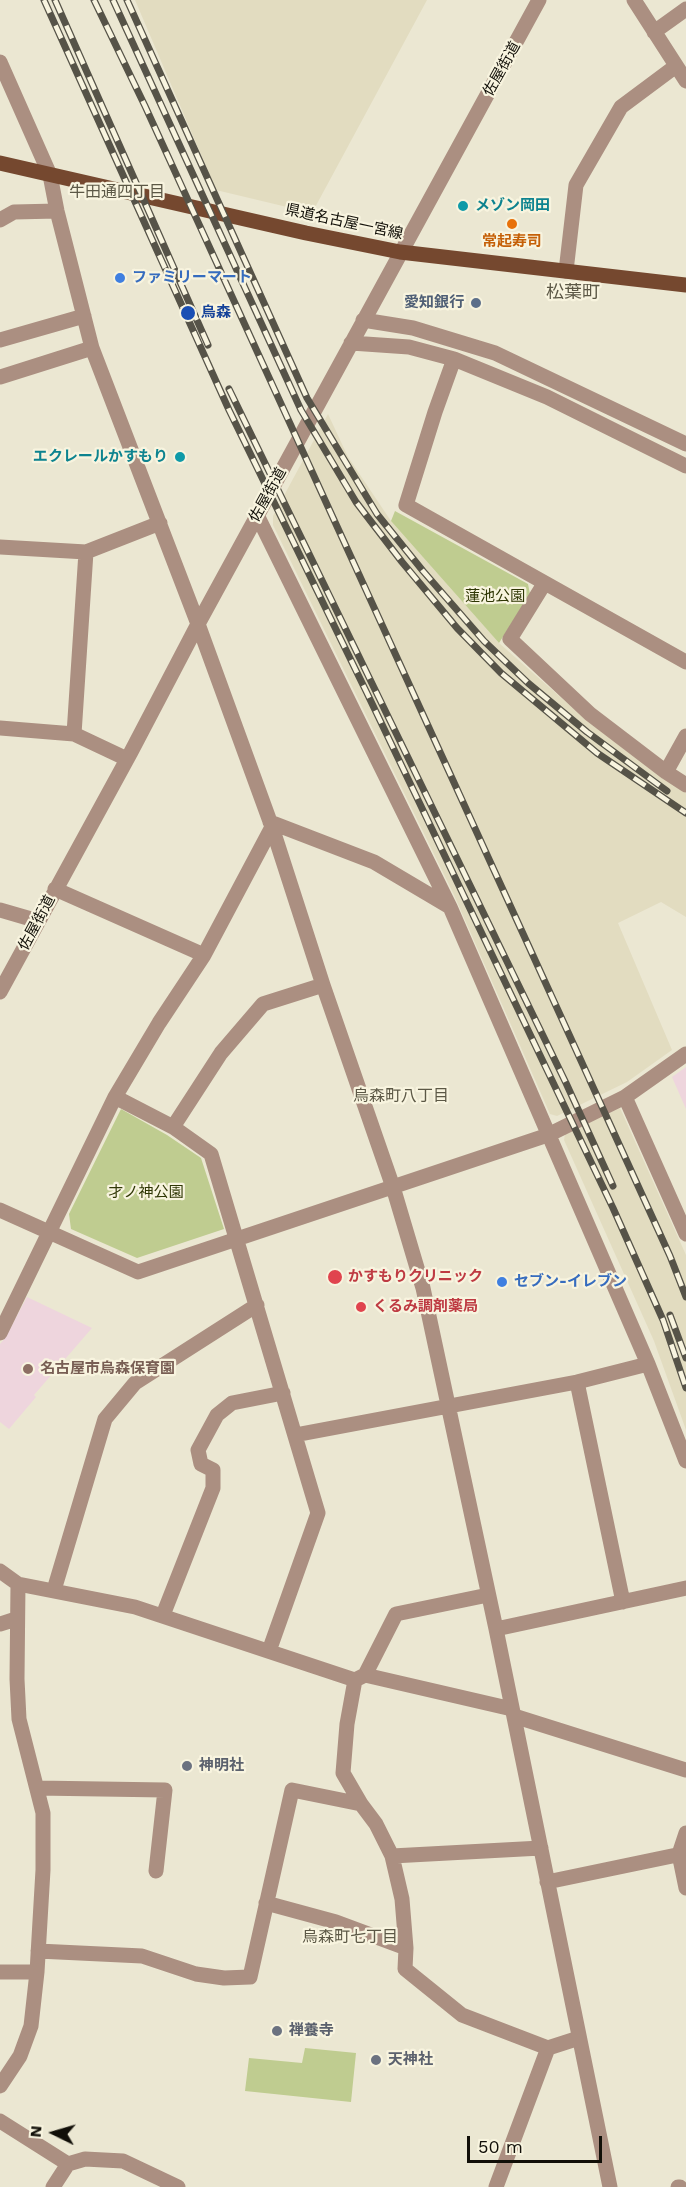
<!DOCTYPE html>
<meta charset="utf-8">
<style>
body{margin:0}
#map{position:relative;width:686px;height:2187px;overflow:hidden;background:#ebe7d2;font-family:"Work Sans",sans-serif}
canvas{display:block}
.north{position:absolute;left:24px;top:2103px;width:60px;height:60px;-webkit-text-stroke:4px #f8f4df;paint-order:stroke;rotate:275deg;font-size:16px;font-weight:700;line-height:24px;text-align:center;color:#110f08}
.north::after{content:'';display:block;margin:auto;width:21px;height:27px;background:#110f08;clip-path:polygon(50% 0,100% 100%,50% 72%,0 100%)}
.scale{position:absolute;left:467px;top:2136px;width:135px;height:27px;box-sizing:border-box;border:3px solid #110f08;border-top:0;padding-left:8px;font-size:18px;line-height:21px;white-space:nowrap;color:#110f08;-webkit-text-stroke:4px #f8f4df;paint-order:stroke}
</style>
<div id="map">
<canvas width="686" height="2187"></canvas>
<div class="north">N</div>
<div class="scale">50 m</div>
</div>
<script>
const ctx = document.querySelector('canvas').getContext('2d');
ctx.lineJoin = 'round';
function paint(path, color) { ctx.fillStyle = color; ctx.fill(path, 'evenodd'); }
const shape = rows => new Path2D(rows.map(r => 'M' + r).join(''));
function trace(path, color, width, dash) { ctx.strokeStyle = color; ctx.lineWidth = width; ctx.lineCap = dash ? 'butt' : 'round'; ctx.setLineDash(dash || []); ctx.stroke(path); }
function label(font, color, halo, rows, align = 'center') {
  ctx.font = font + ' "Work Sans","Noto Sans JP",sans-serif'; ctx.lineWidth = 4.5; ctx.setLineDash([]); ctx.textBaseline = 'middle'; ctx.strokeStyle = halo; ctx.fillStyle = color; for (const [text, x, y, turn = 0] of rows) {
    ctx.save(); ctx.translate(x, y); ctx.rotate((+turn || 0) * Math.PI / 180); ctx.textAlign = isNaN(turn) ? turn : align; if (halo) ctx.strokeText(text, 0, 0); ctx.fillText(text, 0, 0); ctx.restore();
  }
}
const built = shape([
 [135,0,427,0,312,213,216,190],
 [328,414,348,457,391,521,499,643,591,724,686,793,686,917,661,902,618,923,672,1050,627,1082,557,1116,550,1114,454,895,273,525,273,516],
 [620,1108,686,1255,686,1430,654,1341,564,1140,565,1134]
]);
const education = shape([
 [686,1067,686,1109,672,1077],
 [27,1297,92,1328,34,1395,36,1397,9,1429,0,1422,0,1344,5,1338]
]);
const green = shape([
 [395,511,528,584,530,594,499,643,391,521],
 [121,1109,167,1135,201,1158,224,1229,137,1258,71,1229,69,1214],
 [305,2048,356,2053,351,2102,245,2091,249,2058,302,2063]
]);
const minor = shape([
 [634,0,686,81],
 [654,32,686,9],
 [0,62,50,175,57,211,92,348,198,624,272,827,323,985,393,1187,423,1288,496,1629,610,2187],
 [0,220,14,212,57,211],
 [566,271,576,185,621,107,676,66],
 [363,320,413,328,495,353,686,444],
 [0,340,84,316],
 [351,343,409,347,454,359,547,397,686,466],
 [454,359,435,412,406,505,686,662],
 [0,377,92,348],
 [257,515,450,907],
 [0,547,86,552,160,523],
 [544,584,510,639,590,714,666,772,686,785],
 [0,728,74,734,127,759],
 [74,734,86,552],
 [666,772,686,736],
 [270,822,374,862,450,907,648,1364,686,1461],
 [55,889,204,955],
 [0,910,38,921],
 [0,992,131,752,198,624,539,0],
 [115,1097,173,1127,211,1154,318,1513,269,1651],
 [625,1097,686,1234],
 [173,1127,221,1053,263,1004,323,985],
 [0,1210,138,1272,548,1135,625,1097,686,1054],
 [0,1333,115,1097,159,1023,204,955,272,827],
 [577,1382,623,1602],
 [295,1435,577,1382,648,1364],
 [0,1571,18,1584,17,1679,19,1719,43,1813,43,1870,37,1972,31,2026,20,2056,0,2086],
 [18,1584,135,1607,355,1680,365,1675,512,1709],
 [54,1590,105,1419,135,1383,257,1305],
 [163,1615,213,1488,213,1470,201,1464,198,1450,217,1415,232,1403,283,1393],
 [0,1624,16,1619],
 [496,1629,686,1588],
 [365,1675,396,1614,488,1595],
 [355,1680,347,1724,343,1773,361,1804],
 [514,1716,686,1770],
 [37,1788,165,1790,156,1871],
 [686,1833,679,1854,686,1888],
 [392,1856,402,1899,406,1948,405,1969,462,2015,548,2048],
 [547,1882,686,1853],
 [266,1903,336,1922,406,1948],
 [38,1951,142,1956,196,1974,224,1978,250,1977,292,1790,361,1804,376,1824,392,1856,541,1848],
 [0,1972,37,1972],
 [0,2121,68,2164,85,2159,123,2161,178,2187],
 [53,2187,68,2164],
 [496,2187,548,2048,579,2038],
 [678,2187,680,2187]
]);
const major = shape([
 [0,163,306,233,400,252,686,285]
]);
const rail = shape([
 [44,0,229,410,366,691,613,1208,663,1320,686,1388],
 [55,0,208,345],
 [94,0,145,106,562,1019,670,1256,686,1297],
 [113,0,301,410,356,502,402,562,457,628,501,673,597,753,686,813],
 [127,0,307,398,377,514,423,571,484,641,528,683,587,732,667,791],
 [229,389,566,1083,613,1186],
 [670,1315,686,1358]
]);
const markers = [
 [463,206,6,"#0f9aa8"],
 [512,224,6,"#e8710a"],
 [120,278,6,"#3f7fe0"],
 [476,303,6,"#5c6f8a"],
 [188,313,8,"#1a4fb4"],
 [180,457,6,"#0f9aa8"],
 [335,1277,8,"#e0444e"],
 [502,1282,6,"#3f7fe0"],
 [361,1307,6,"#e0444e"],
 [28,1369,6,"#8d6e63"],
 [187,1766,6,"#6b7280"],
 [277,2031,6,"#6b7280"],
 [376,2060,6,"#6b7280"]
];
const streetNames = [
 ["佐屋街道",502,69,-61],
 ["県道名古屋一宮線",344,222,12],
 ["佐屋街道",268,495,-61],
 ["佐屋街道",37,923,-62]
];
const cultureNames = [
 ["メゾン岡田",475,206],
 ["エクレールかすもり",168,457,"right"]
];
const foodNames = [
 ["常起寿司",512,242]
];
const shopNames = [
 ["ファミリーマート",132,278],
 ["セブン-イレブン",514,1282]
];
const serviceNames = [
 ["愛知銀行",464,303]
];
const transitNames = [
 ["烏森",201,313]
];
const parkNames = [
 ["蓮池公園",495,597],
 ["才ノ神公園",146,1193]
];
const healthNames = [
 ["かすもりクリニック",348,1277],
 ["くるみ調剤薬局",373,1307]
];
const educationNames = [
 ["名古屋市烏森保育園",40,1369]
];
const worshipNames = [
 ["神明社",199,1766],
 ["禅養寺",289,2031],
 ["天神社",388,2060]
];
const neighbourhoodNames = [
 ["牛田通四丁目",117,192],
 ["烏森町八丁目",401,1096],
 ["烏森町七丁目",350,1937]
];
const quarterNames = [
 ["松葉町",573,293]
];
paint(built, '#e2dcc0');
paint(education, '#eed5dd');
paint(green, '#bfcc90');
trace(minor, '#ab8f81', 15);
trace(major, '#75482f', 15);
trace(rail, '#565348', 7);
trace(rail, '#f8f4df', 4.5, [14]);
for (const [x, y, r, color] of markers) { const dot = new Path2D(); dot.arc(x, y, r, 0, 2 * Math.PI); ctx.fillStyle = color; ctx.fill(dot); trace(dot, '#f8f4df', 2); }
label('15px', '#110f08', '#f8f4df', streetNames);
label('bold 15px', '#0d838f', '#f8f4df', cultureNames, 'left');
label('bold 15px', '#c56008', '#f8f4df', foodNames);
label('bold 15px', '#366cbe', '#f8f4df', shopNames, 'left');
label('bold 15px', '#4e5e75', '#f8f4df', serviceNames, 'right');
label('bold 15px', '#164399', '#f8f4df', transitNames, 'left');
label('15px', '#2f3705', '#f8f4df', parkNames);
label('bold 15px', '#be3a42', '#f8f4df', healthNames, 'left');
label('bold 15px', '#785e54', '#f8f4df', educationNames, 'left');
label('bold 15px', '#5b616d', '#f8f4df', worshipNames, 'left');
label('16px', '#5c5846', '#f8f4df', neighbourhoodNames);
label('18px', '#5c5846', '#f8f4df', quarterNames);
</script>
